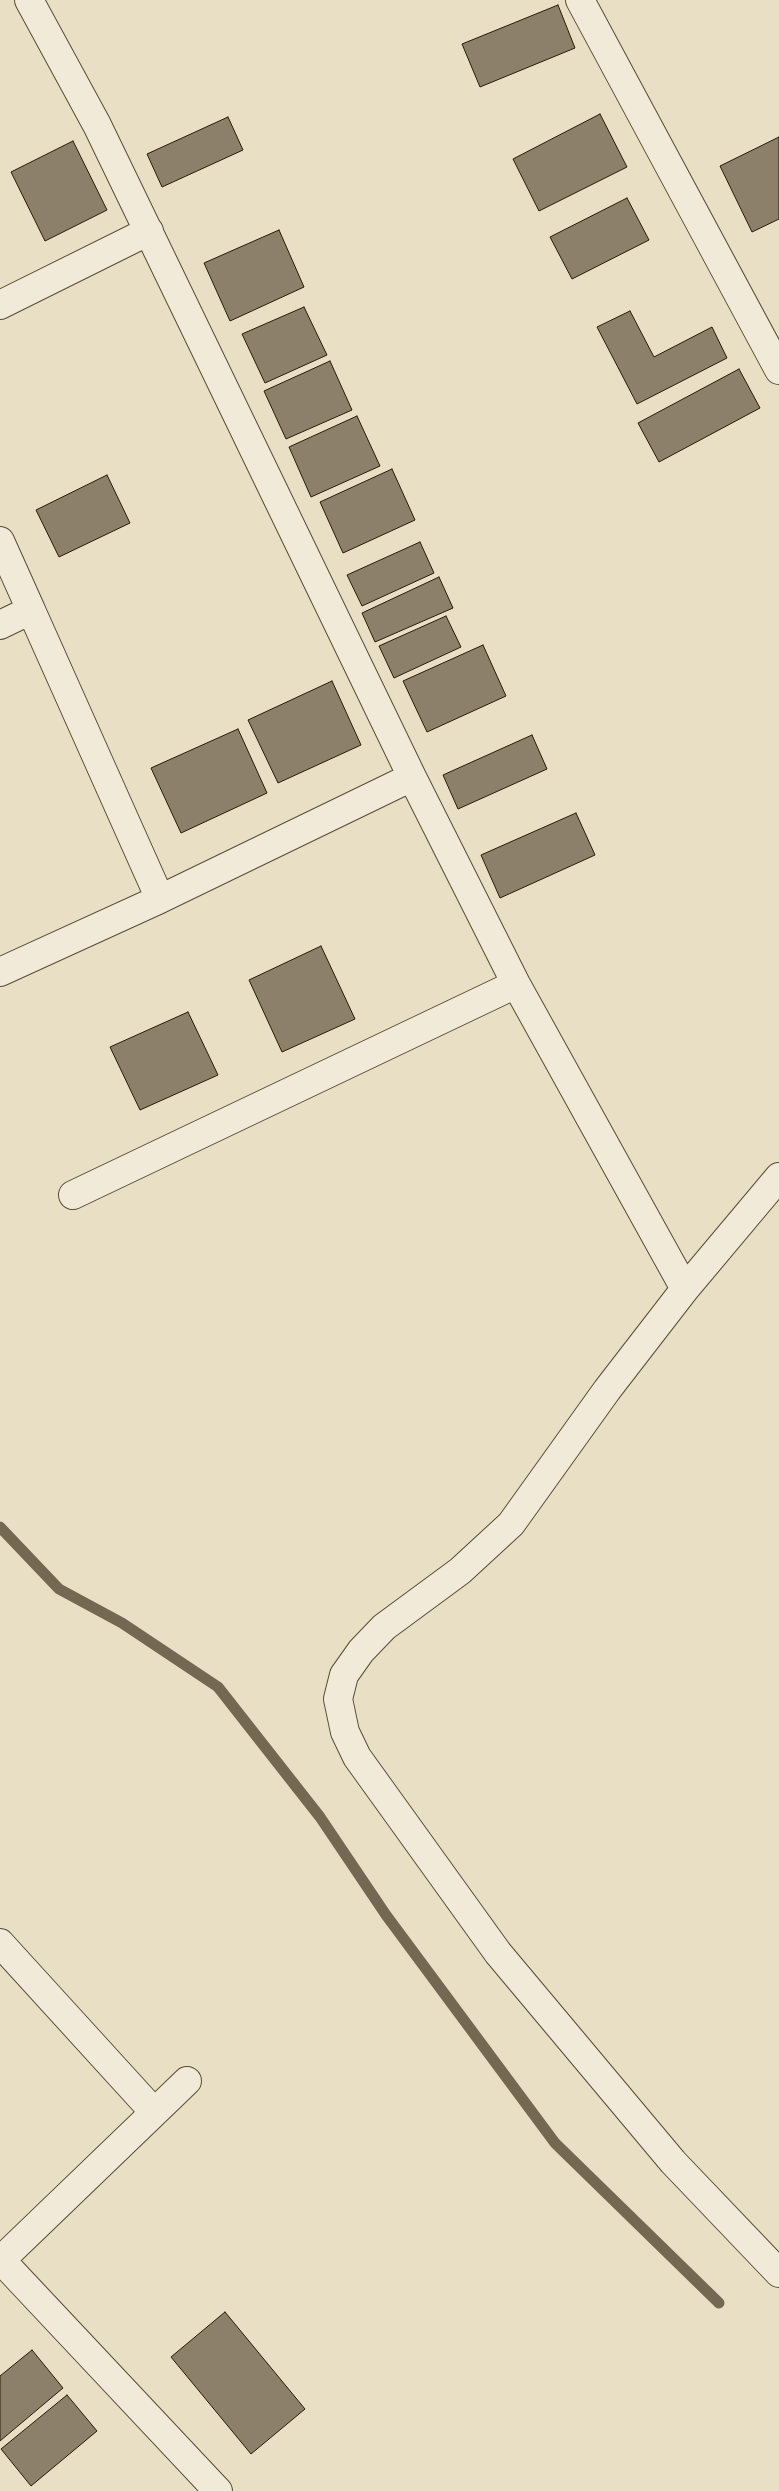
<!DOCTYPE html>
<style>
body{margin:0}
canvas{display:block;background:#e9dfc5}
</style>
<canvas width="779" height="2491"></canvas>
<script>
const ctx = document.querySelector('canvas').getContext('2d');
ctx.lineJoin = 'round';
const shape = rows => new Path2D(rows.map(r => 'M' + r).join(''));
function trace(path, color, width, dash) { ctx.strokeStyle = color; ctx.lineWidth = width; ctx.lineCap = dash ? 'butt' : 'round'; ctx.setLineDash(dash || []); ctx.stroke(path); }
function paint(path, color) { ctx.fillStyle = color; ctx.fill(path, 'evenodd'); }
const stream = shape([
 [0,1527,59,1589,122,1623,218,1687,320,1817,386,1915,555,2143,719,2303]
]);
const building = shape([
 [558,5,575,48,480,87,462,44,558,5],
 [600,114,627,167,539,211,513,159,600,114],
 [228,117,243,150,162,187,147,154,228,117],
 [779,137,779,219,752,232,720,166,779,137],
 [73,141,107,210,45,241,11,172,73,141],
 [627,198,649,240,572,279,550,237,627,198],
 [279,230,304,287,230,321,204,263,279,230],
 [304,307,327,355,265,383,242,334,304,307],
 [630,311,654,357,712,327,727,358,637,404,597,327,630,311],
 [330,361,352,410,286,439,264,391,330,361],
 [739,369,760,408,659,462,638,423,739,369],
 [357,416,380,466,311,497,289,447,357,416],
 [392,469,415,520,343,553,320,502,392,469],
 [107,475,130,523,59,557,36,510,107,475],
 [420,542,434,573,362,606,347,575,420,542],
 [439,577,453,608,375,642,362,613,439,577],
 [446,616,461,647,394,678,379,646,446,616],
 [483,645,506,696,427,732,403,681,483,645],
 [332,681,361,745,278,783,248,720,332,681],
 [238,729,267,793,181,833,151,768,238,729],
 [532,735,547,769,458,809,443,775,532,735],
 [576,813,595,855,500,898,481,855,576,813],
 [321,946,355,1019,282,1052,249,980,321,946],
 [188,1012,218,1075,140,1110,110,1047,188,1012],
 [225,2312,305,2409,251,2454,171,2357,225,2312],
 [32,2350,63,2388,0,2441,0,2376,32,2350],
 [67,2395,97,2431,31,2486,1,2449,67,2395]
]);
const minor = shape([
 [29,0,97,125,412,777,516,984,685,1289],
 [580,0,779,370],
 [0,305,149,231],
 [0,541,31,610],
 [0,625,31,610,160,899],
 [0,972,160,899,412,777],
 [779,1177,685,1289,607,1390,511,1524,460,1571,384,1627,361,1651,344,1675,338,1699,345,1732,357,1757,498,1953,673,2162,779,2273],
 [73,1195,516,984],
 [0,1943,154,2112],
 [1,2260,218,2491],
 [0,2261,187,2081]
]);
trace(stream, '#756852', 11);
paint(building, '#8d806a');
trace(building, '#291a07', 1);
trace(minor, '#594b36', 30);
trace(minor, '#f1ead9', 28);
</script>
